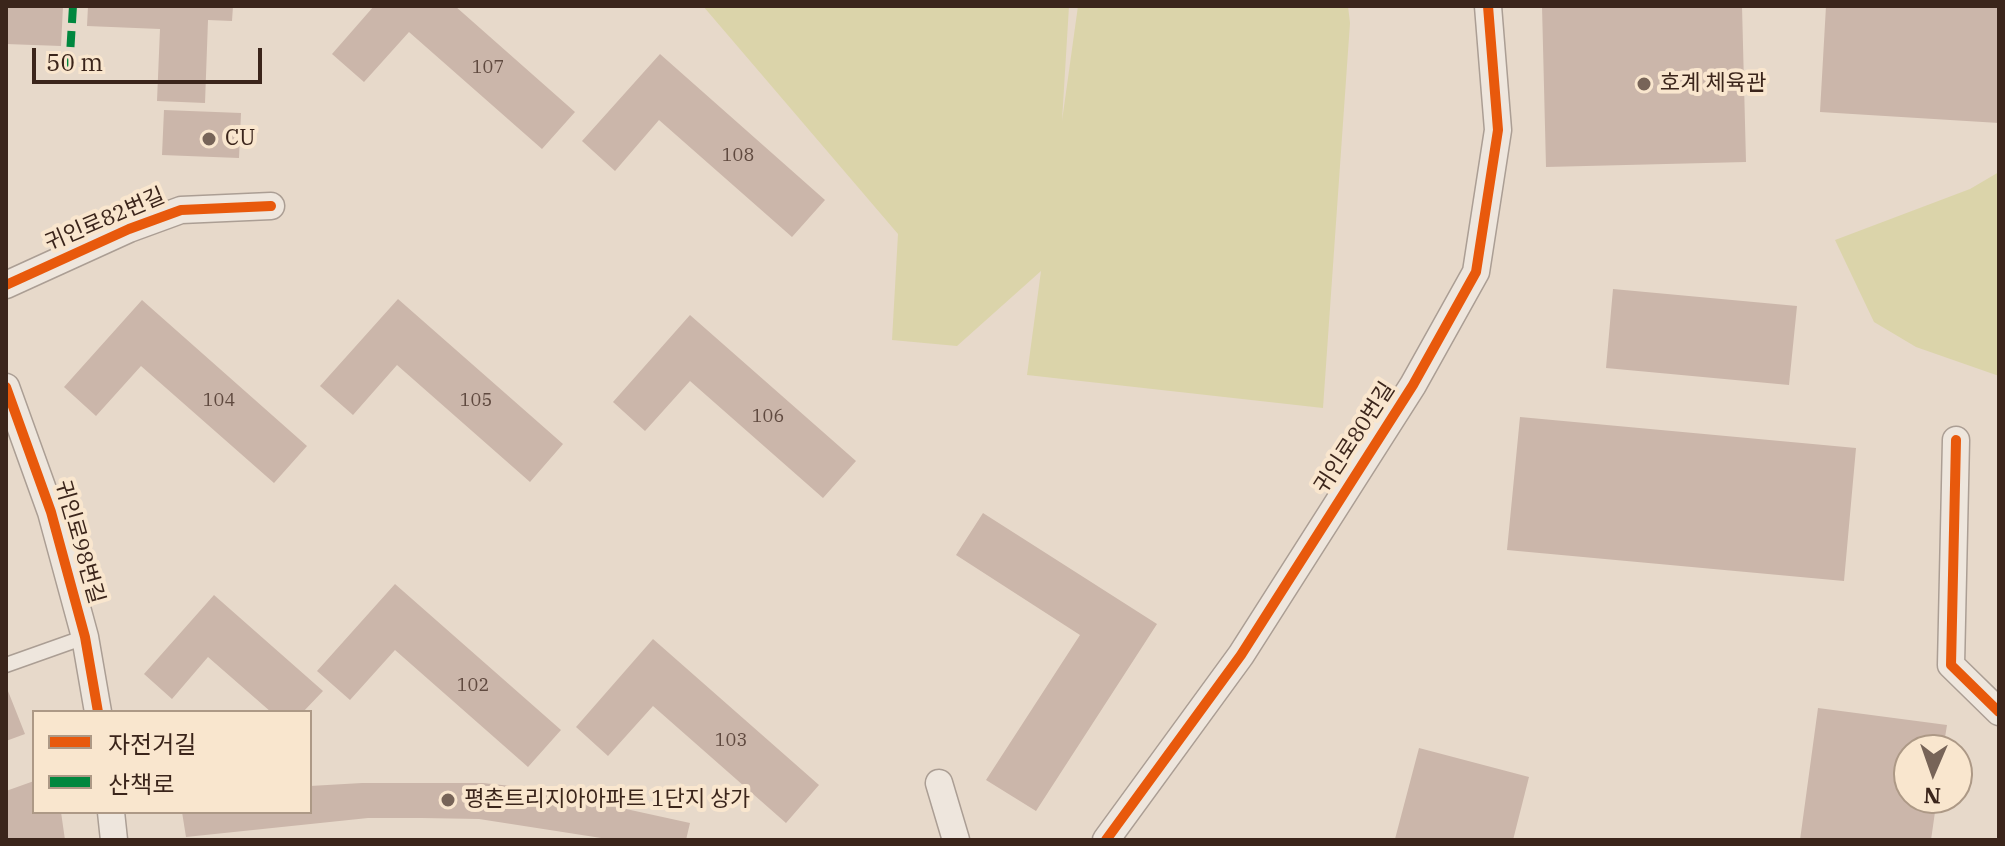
<!DOCTYPE html>
<meta charset="utf-8">
<style>
body{margin:0}
#map{position:relative;width:2005px;height:846px;overflow:hidden;background:#e7d9ca;font-family:"IBM Plex Serif","Noto Sans KR",serif}
canvas{display:block}
.frame{position:absolute;inset:0;border:8px solid #3b251b;pointer-events:none}
.legend{position:absolute;left:32px;top:710px;width:280px;height:104px;box-sizing:border-box;background:#f9e6ce;border:2px solid #ad9986;margin:0;padding:10px 14px;list-style:none;font-size:24px;color:#3b251b}
.legend li{display:flex;align-items:center;gap:16px;height:40px}
.legend b{width:40px;border:2px solid #ad9986}
.north{position:absolute;left:1893px;top:734px;width:80px;height:80px;box-sizing:border-box;background:#f9e6ce;border:2px solid #ad9986;border-radius:50%;rotate:182deg;font-size:22px;font-weight:700;line-height:32px;text-align:center;color:#3b251b}
.north::after{content:'';display:block;margin:auto;width:28px;height:36px;background:#776458;clip-path:polygon(50% 0,100% 100%,50% 72%,0 100%)}
.scale{position:absolute;left:32px;top:48px;width:230px;height:36px;box-sizing:border-box;border:4px solid #3b251b;border-top:0;padding-left:10px;font-size:24px;line-height:28px;white-space:nowrap;color:#3b251b;-webkit-text-stroke:6px #f9e6ce;paint-order:stroke}
</style>
<div id="map">
<canvas width="2005" height="846"></canvas>
<div class="frame"></div>
<ul class="legend">
<li><b style="height:10px;background:#e8590c"></b>자전거길</li>
<li><b style="height:10px;background:#00873e"></b>산책로</li>
</ul>
<div class="north">N</div>
<div class="scale">50 m</div>
</div>
<script>
const ctx = document.querySelector('canvas').getContext('2d');
ctx.lineJoin = 'round';
function paint(path, color) { ctx.fillStyle = color; ctx.fill(path, 'evenodd'); }
const shape = rows => new Path2D(rows.map(r => 'M' + r).join(''));
function trace(path, color, width, dash) { ctx.strokeStyle = color; ctx.lineWidth = width; ctx.lineCap = dash ? 'butt' : 'round'; ctx.setLineDash(dash || []); ctx.stroke(path); }
function label(font, color, halo, rows, align = 'center') {
  ctx.font = font + ' "IBM Plex Serif","Noto Sans KR",serif'; ctx.lineWidth = 8; ctx.setLineDash([]); ctx.textBaseline = 'middle'; ctx.strokeStyle = halo; ctx.fillStyle = color; for (const [text, x, y, turn = 0] of rows) {
    ctx.save(); ctx.translate(x, y); ctx.rotate((+turn || 0) * Math.PI / 180); ctx.textAlign = isNaN(turn) ? turn : align; if (halo) ctx.strokeText(text, 0, 0); ctx.fillText(text, 0, 0); ctx.restore();
  }
}
const green = shape([
 [703,6,1069,6,1062,121,1078,6,1348,6,1350,23,1323,408,1027,375,1041,271,957,346,892,340,898,234],
 [1999,172,1999,376,1916,347,1874,322,1835,240,1970,189]
]);
const building = shape([
 [6,6,63,6,61,46,6,44],
 [88,6,233,6,232,21,208,20,205,103,157,101,160,29,87,26],
 [374,6,455,6,575,112,542,149,409,32,364,82,332,54],
 [1542,6,1742,6,1746,162,1546,167],
 [1826,6,1999,6,1999,123,1820,112],
 [660,54,825,200,792,237,659,120,615,171,582,141],
 [164,110,241,113,239,158,162,155],
 [1613,289,1797,306,1789,385,1606,368],
 [398,299,563,444,530,482,397,365,353,415,320,386],
 [142,300,307,446,274,483,141,366,96,416,64,387],
 [690,315,856,461,823,498,690,381,645,431,613,402],
 [1520,417,1856,448,1844,581,1507,550],
 [983,513,1157,624,1036,811,986,780,1080,635,956,555],
 [395,584,561,730,528,767,395,650,350,700,317,671],
 [214,595,323,691,303,712,271,712,208,657,172,699,144,674],
 [653,639,819,785,786,823,653,706,608,756,576,727],
 [6,686,25,734,6,741],
 [1818,708,1947,725,1943,750,1909,750,1909,798,1937,798,1931,840,1800,840],
 [1419,748,1529,777,1513,840,1395,839],
 [34,781,34,812,61,812,65,840,6,840,6,791],
 [362,783,483,783,530,788,690,823,686,840,614,840,479,819,422,818,368,818,186,837,182,812,310,812,310,786]
]);
const lane = shape([
 [6,665,85,637]
]);
const street = shape([
 [6,285,129,229,181,210,271,206],
 [6,387,51,512,85,637,98,712],
 [1956,440,1951,665,1999,712],
 [939,783,956,840],
 [111,812,114,840],
 [1106,840,1241,655,1413,385,1476,272,1498,130,1488,6]
]);
const quiet = shape([
 [69,71,73,6]
]);
const cycleway = shape([
 [6,285,129,229,181,210,271,206],
 [6,387,51,512,85,637,98,712],
 [1956,440,1951,665,1999,712],
 [1106,840,1241,655,1413,385,1476,272,1498,130,1488,6]
]);
const markers = [
 [1644,84,8,"#776458"],
 [209,139,8,"#776458"],
 [448,800,8,"#776458"]
];
const numberNames = [
 ["107",488,68],
 ["108",738,156],
 ["104",219,401],
 ["105",476,401],
 ["106",768,417],
 ["102",473,686],
 ["103",731,741]
];
const poiNames = [
 ["호계 체육관",1660,84],
 ["CU",225,139],
 ["평촌트리지아아파트 1단지 상가",464,800]
];
const streetNames = [
 ["귀인로82번길",105,220,-23],
 ["귀인로80번길",1355,438,-57],
 ["귀인로98번길",79,542,74]
];
paint(green, '#dbd4aa');
paint(building, '#cbb6aa');
trace(lane, '#ab9e94', 17);
trace(street, '#ab9e94', 29);
trace(lane, '#eee6dd', 14);
trace(street, '#eee6dd', 26);
trace(quiet, '#00873e', 8, [16, 8]);
trace(cycleway, '#e8590c', 10);
for (const [x, y, r, color] of markers) { const dot = new Path2D(); dot.arc(x, y, r, 0, 2 * Math.PI); ctx.fillStyle = color; ctx.fill(dot); trace(dot, '#f9e6ce', 3); }
label('18px', '#5f493f', null, numberNames);
label('22px', '#3b251b', '#f9e6ce', poiNames, 'left');
label('22px', '#3b251b', '#f9e6ce', streetNames);
</script>
